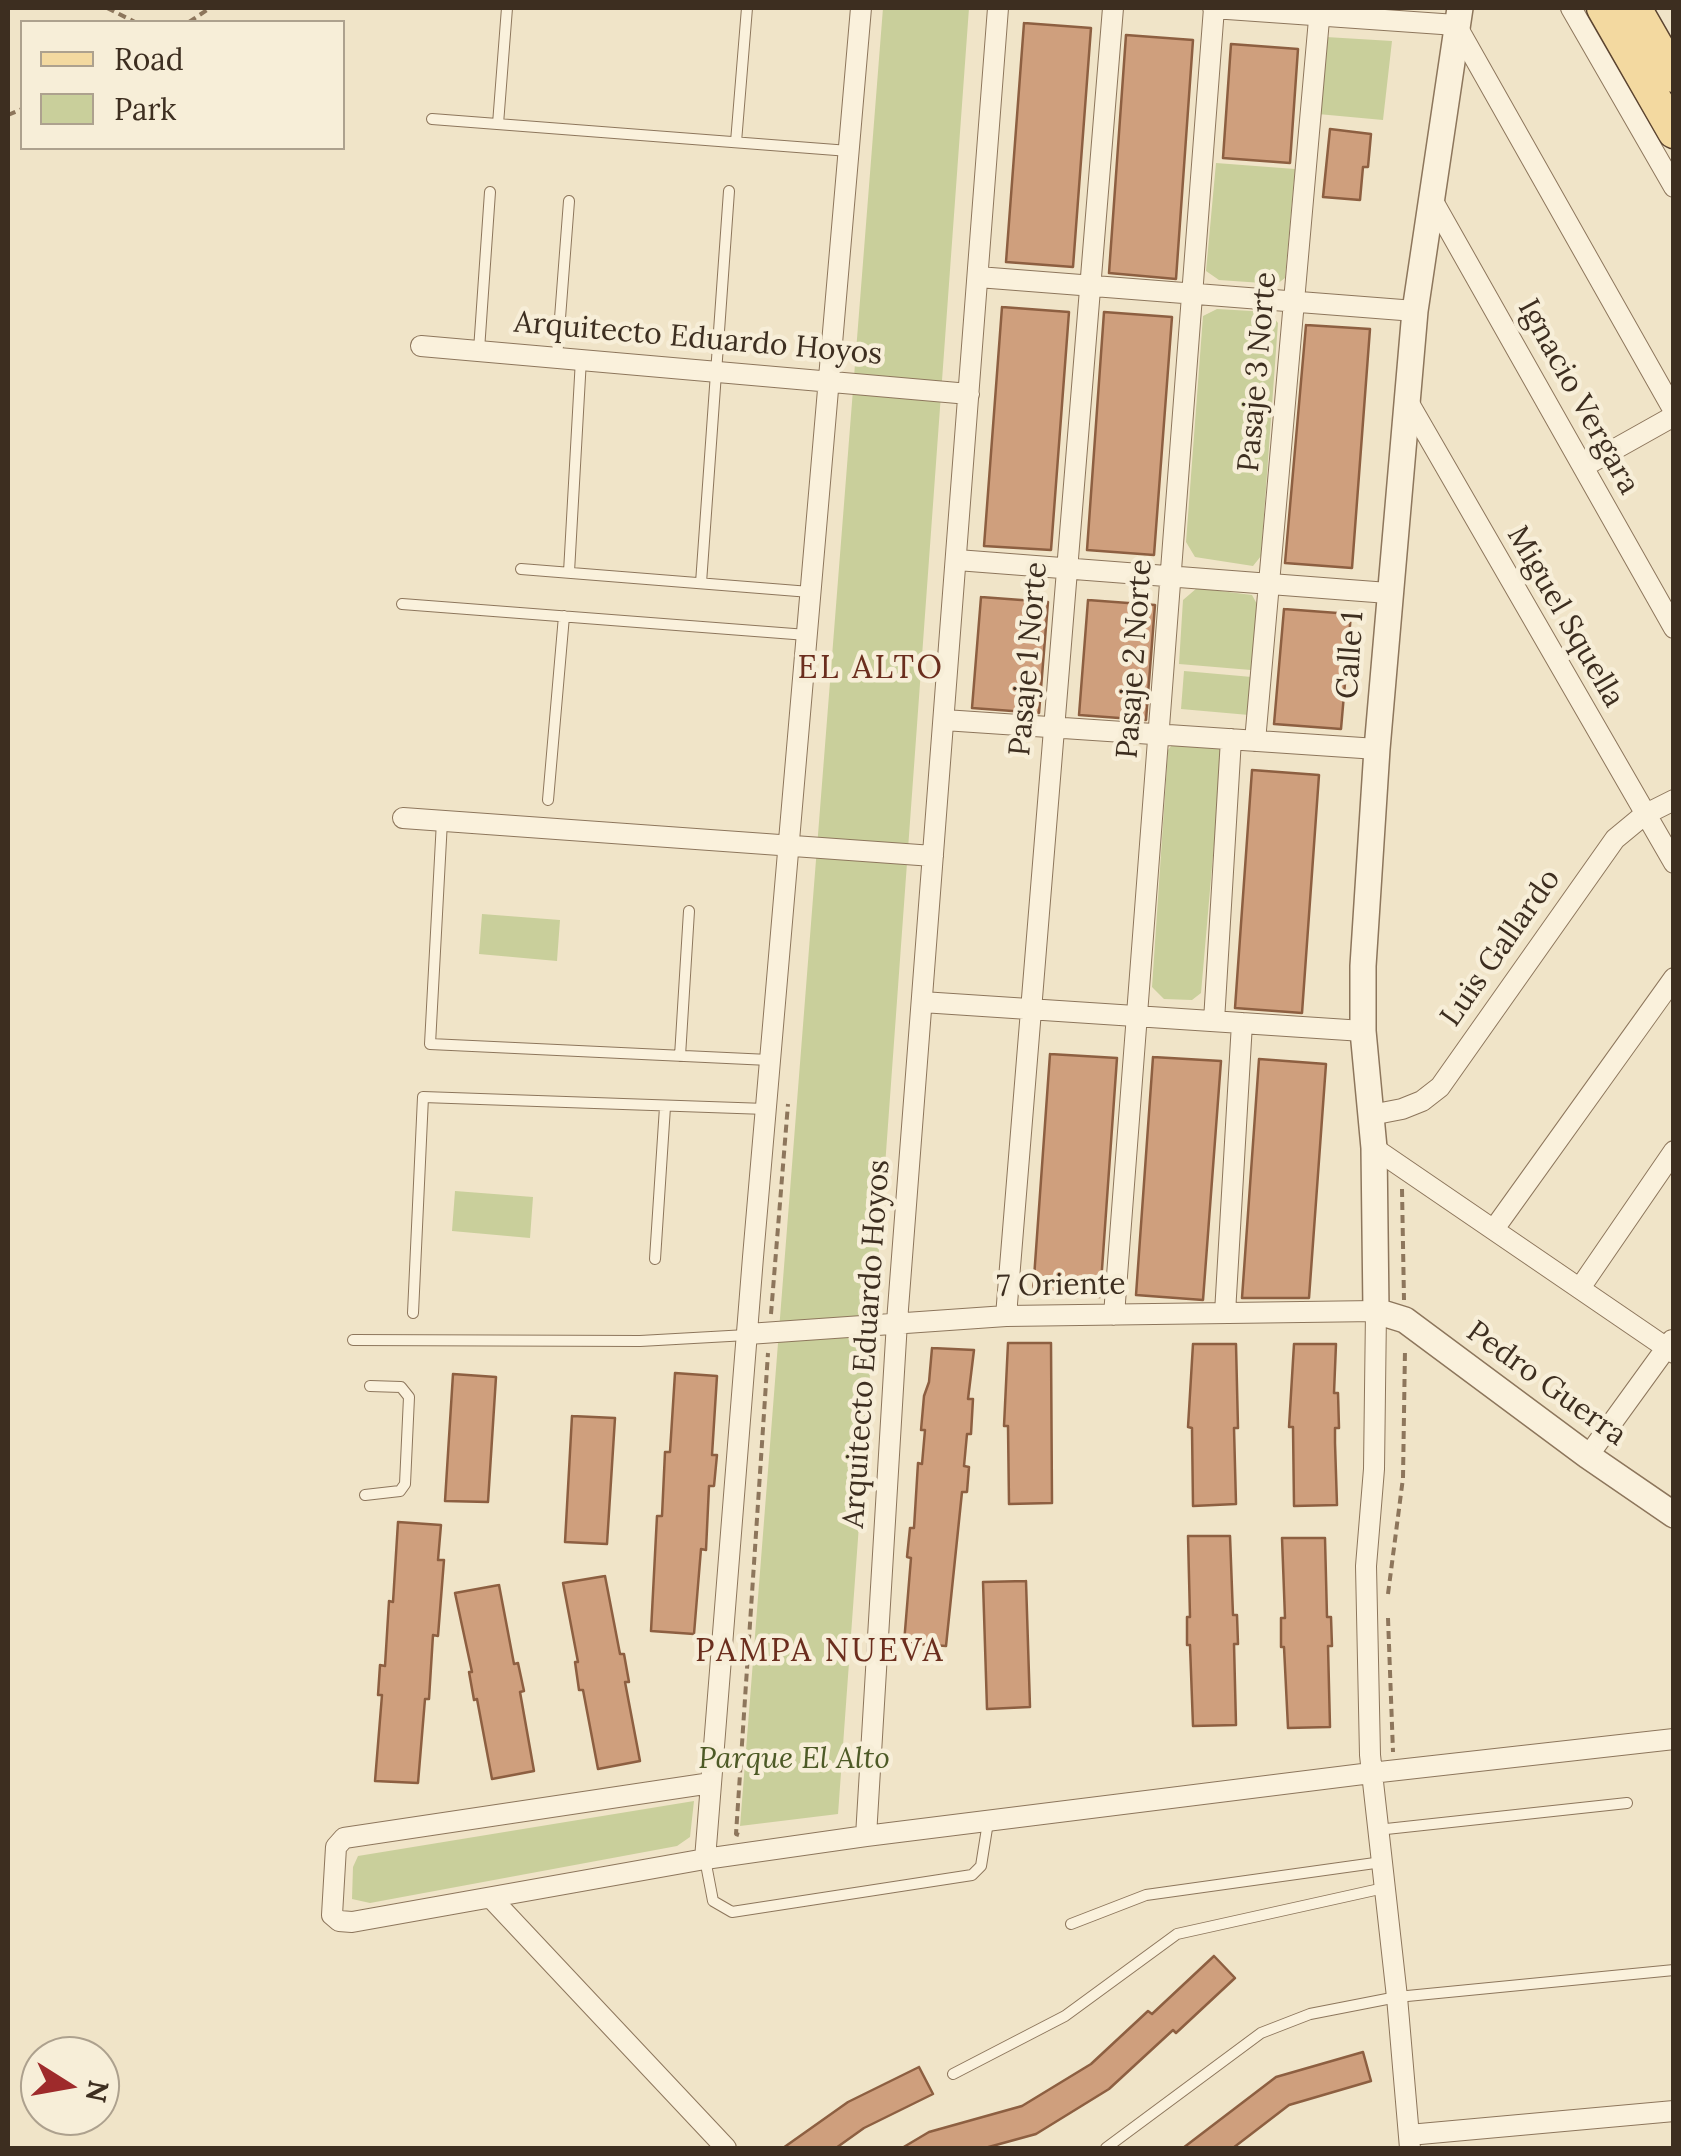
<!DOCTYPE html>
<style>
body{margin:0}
#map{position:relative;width:1681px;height:2156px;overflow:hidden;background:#f0e4c8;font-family:Lora,serif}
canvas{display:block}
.frame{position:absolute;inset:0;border:10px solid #3d2e20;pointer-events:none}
.legend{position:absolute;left:20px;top:20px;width:325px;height:130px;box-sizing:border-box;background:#f7eed8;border:2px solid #ada18e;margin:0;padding:12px 18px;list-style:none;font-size:30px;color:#3d2e20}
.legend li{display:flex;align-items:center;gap:20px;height:50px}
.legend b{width:50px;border:2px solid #ada18e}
.north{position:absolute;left:20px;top:2036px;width:100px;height:100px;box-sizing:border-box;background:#f7eed8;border:2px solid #ada18e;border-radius:50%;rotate:101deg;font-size:28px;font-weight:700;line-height:40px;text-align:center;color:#3d2e20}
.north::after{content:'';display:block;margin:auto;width:35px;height:45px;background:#9e2a2b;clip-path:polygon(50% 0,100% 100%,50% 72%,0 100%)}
</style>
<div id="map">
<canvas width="1681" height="2156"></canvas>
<div class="frame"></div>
<ul class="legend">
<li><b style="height:12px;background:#f3d9a0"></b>Road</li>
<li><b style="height:28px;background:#c9cf9b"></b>Park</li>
</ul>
<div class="north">N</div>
</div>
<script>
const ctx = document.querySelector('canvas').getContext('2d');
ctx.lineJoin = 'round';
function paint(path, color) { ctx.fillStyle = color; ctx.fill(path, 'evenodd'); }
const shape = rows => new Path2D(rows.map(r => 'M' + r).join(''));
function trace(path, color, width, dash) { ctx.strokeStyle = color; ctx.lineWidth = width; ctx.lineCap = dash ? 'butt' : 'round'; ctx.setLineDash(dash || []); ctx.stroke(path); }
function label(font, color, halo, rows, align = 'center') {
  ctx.font = font + ' Lora,serif'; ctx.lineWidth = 9; ctx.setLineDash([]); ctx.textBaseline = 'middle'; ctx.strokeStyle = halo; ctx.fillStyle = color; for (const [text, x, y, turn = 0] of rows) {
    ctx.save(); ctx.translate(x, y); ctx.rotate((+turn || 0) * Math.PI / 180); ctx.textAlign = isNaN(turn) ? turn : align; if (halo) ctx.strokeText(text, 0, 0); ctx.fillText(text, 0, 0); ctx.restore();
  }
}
const green = shape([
 [883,8,969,8,838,1814,740,1826],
 [1326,37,1392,41,1383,120,1318,114],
 [1216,163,1295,169,1285,278,1277,284,1219,280,1206,271],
 [1217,309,1269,312,1278,323,1261,556,1253,566,1195,557,1186,542,1203,316],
 [1197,588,1252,595,1258,606,1251,670,1179,664,1183,600],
 [1184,671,1252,677,1249,715,1181,709],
 [1175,741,1214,742,1222,752,1201,993,1192,1000,1164,999,1152,987,1168,750],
 [482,914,560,920,557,961,479,954],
 [455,1191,533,1197,530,1238,452,1231],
 [694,1801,690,1837,677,1846,370,1903,352,1899,353,1867,358,1856]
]);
const building = shape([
 [1024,23,1091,28,1073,267,1006,262,1024,23],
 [1126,35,1193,40,1176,279,1109,273,1126,35],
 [1231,44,1298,49,1290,163,1223,158,1231,44],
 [1330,129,1371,134,1368,167,1363,167,1360,200,1323,197,1330,129],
 [1002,307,1069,312,1051,550,984,546,1002,307],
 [1104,312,1172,317,1154,555,1087,550,1104,312],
 [1306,325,1370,329,1352,568,1285,563,1306,325],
 [981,597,1048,602,1039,713,972,708,981,597],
 [1088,600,1155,605,1146,720,1079,715,1088,600],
 [1284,609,1351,614,1341,729,1274,724,1284,609],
 [1252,770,1319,775,1302,1013,1235,1008,1252,770],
 [1050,1054,1117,1058,1100,1297,1033,1292,1050,1054],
 [1153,1057,1221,1061,1203,1300,1136,1295,1153,1057],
 [1259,1059,1326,1064,1309,1298,1242,1298,1259,1059],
 [1008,1343,1051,1343,1052,1503,1009,1504,1008,1426,1004,1426,1008,1343],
 [1193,1344,1236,1344,1238,1428,1234,1428,1236,1504,1193,1506,1192,1428,1188,1427,1193,1344],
 [1294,1344,1336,1344,1334,1393,1338,1393,1339,1428,1335,1428,1335,1443,1337,1505,1294,1506,1293,1427,1289,1427,1294,1344],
 [932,1348,974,1350,968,1399,973,1399,971,1434,967,1434,964,1466,969,1467,967,1492,962,1492,946,1646,904,1643,911,1558,907,1557,910,1528,914,1528,918,1463,922,1464,925,1430,921,1430,924,1396,929,1382,932,1348],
 [675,1373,717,1376,712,1455,717,1455,714,1486,709,1486,706,1550,701,1549,694,1634,651,1631,657,1516,662,1516,665,1452,670,1452,675,1373],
 [453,1374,496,1377,488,1502,445,1501,453,1374],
 [572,1416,615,1418,607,1544,565,1542,572,1416],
 [398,1522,441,1525,438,1560,444,1560,438,1636,433,1635,429,1699,425,1699,418,1783,375,1781,382,1695,378,1695,380,1665,385,1666,389,1601,393,1602,398,1522],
 [1188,1536,1230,1536,1233,1615,1237,1615,1238,1644,1234,1644,1236,1725,1193,1726,1190,1645,1187,1645,1187,1617,1190,1617,1188,1536],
 [1282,1538,1325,1538,1327,1617,1331,1617,1332,1646,1328,1646,1330,1727,1288,1728,1284,1647,1281,1647,1281,1618,1285,1618,1282,1538],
 [605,1576,620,1654,624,1654,629,1682,625,1682,640,1761,598,1769,583,1690,579,1690,575,1662,578,1662,563,1583,605,1576],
 [1026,1581,1030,1707,987,1709,983,1582,1026,1581],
 [499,1585,514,1664,518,1663,524,1691,520,1692,534,1771,492,1779,477,1699,474,1700,469,1672,472,1672,455,1593,499,1585],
 [1214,1956,1235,1978,1176,2033,1173,2030,1109,2089,1036,2134,985,2148,902,2148,929,2132,1022,2106,1091,2064,1148,2011,1152,2014,1214,1956],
 [1363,2052,1371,2081,1289,2105,1233,2148,1183,2148,1276,2077,1363,2052],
 [919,2067,933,2094,864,2128,836,2148,783,2148,848,2102,919,2067]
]);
const path = shape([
 [107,8,135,22],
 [189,22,210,8],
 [8,115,22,109],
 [1402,1189,1404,1300],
 [771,1314,788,1104],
 [1388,1594,1403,1478,1405,1349],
 [1388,1618,1393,1752],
 [739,1835,736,1834,768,1353]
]);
const service = shape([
 [432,119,849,151],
 [498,124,507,8],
 [736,142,747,8],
 [479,350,490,192],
 [557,357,569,201],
 [521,569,810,592],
 [569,572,581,359],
 [701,583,729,191],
 [402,604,807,635],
 [548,800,564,616],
 [442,821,430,1044,769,1060],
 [680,1056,689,911],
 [655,1259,665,1107],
 [413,1313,423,1097,766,1109],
 [353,1340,640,1341,747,1335],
 [365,1495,400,1491,405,1484,409,1397,401,1387,370,1386],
 [1377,1830,1627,1803],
 [705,1859,713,1901,732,1912,972,1875,981,1866,988,1822],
 [1071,1924,1146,1895,1382,1862],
 [953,2074,1065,2016,1177,1934,1384,1888],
 [1106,2148,1261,2033,1310,2014,1397,1997,1674,1970]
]);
const minor = shape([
 [1213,8,1456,25,1674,411],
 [1571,8,1674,187],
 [1430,196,1674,628],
 [978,277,1415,311],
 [421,346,969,394],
 [1407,400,1674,863],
 [1583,467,1674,416],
 [957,560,1388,593],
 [944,720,1377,749],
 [1255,741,1320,8],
 [403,818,933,856],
 [922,1002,1363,1031],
 [1214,1021,1231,739],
 [1371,1115,1402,1109,1422,1101,1440,1087,1615,839,1644,815,1674,800],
 [1374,1148,1674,1353],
 [1494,1229,1674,978],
 [1580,1288,1674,1151],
 [1225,1313,1242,1023],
 [1114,1315,1214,8],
 [1006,1316,1113,8],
 [748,1334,1006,1316,1376,1311,1374,1469,1366,1566,1370,1755,1397,1997,1410,2148],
 [1588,1456,1672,1340],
 [711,1783,344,1838,336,1847,332,1915,339,1921,352,1922,705,1859,866,1836,1371,1773,1674,1739],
 [866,1836,897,1322,998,8],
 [705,1859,753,1257,861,8],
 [491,1898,726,2148],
 [1409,2135,1674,2111]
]);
const tertiary = shape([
 [1460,8,1415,311,1377,749,1363,966,1363,1031,1374,1148,1376,1311,1405,1320,1588,1456,1674,1515]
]);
const primary = shape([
 [1603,8,1674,132],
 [1635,8,1674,76]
]);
const streetNames = [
 ["Arquitecto Eduardo Hoyos",698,339,5],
 ["Pasaje 3 Norte",1258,372,-85],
 ["Ignacio Vergara",1578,397,61],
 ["Miguel Squella",1565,617,60],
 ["Calle 1",1351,655,-86],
 ["Pasaje 1 Norte",1029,659,-85],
 ["Pasaje 2 Norte",1135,659,-86],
 ["Luis Gallardo",1501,948,-55],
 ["7 Oriente",1061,1286,-1],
 ["Arquitecto Eduardo Hoyos",867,1344,-86],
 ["Pedro Guerra",1546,1384,36]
];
const parkNames = [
 ["Parque El Alto",794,1759]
];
const neighbourhoodNames = [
 ["EL ALTO",871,669],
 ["PAMPA NUEVA",820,1652]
];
paint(green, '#c9cf9b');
paint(building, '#cf9f7d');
trace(building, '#8d5f41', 2.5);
trace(service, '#8d765c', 12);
trace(minor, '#8d765c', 22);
trace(tertiary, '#8d765c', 28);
trace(primary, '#5b4430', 35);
trace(path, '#8d765c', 4, [8, 5]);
trace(service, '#faf1dc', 10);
trace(minor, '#faf1dc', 20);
trace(tertiary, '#faf1dc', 25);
trace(primary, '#f3d9a0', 32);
label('30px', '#3d2e20', '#f7eed8', streetNames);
label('italic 30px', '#4d5a26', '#f7eed8', parkNames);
ctx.letterSpacing = '2.5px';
label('32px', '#6b2e1e', '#f7eed8', neighbourhoodNames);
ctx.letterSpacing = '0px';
</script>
